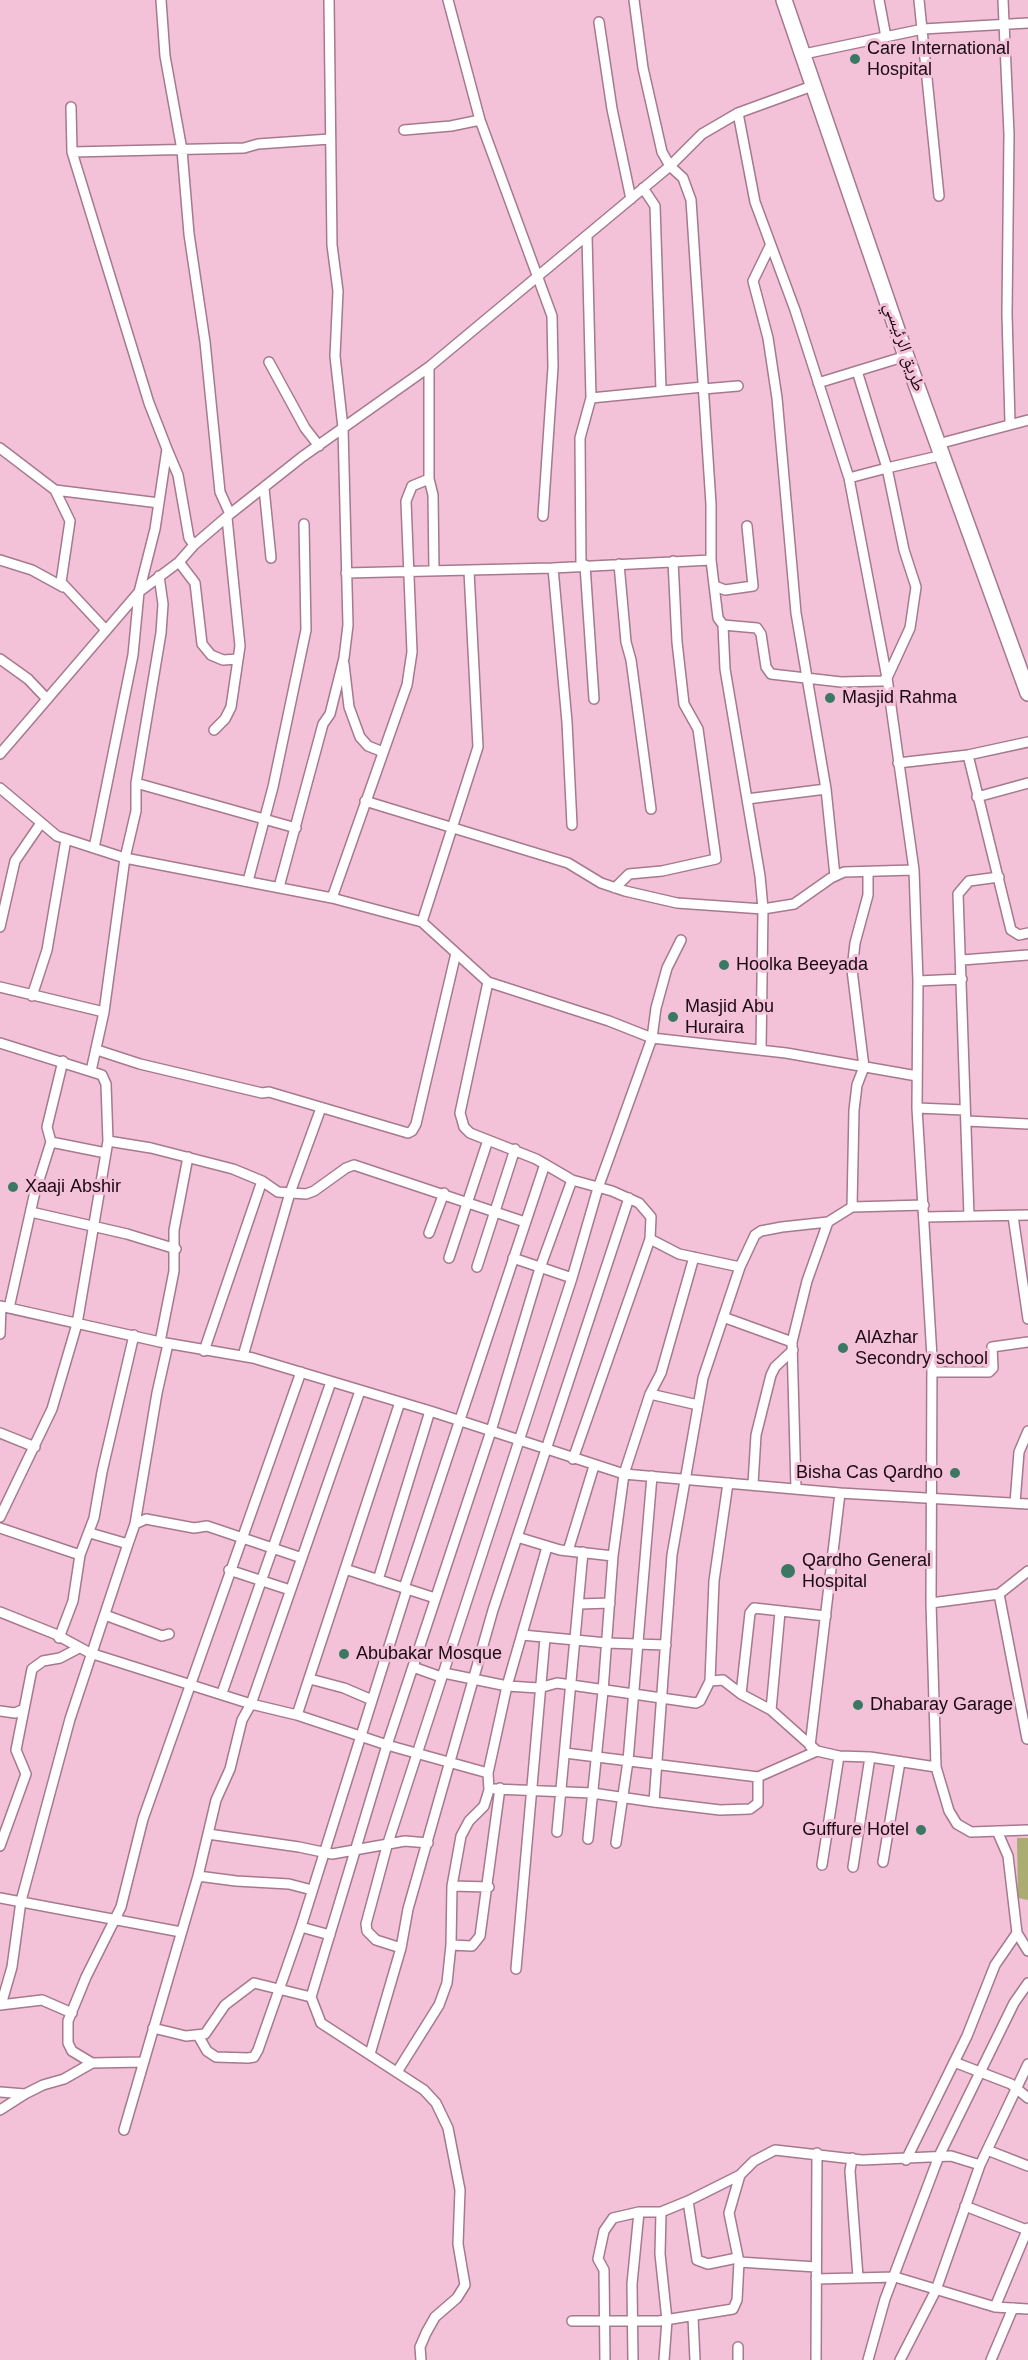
<!DOCTYPE html>
<meta charset="utf-8">
<style>
body{margin:0}
canvas{display:block;background:#f3c1d8}
</style>
<canvas width="1028" height="2360"></canvas>
<script>
const ctx = document.querySelector('canvas').getContext('2d');
ctx.lineJoin = 'round';
function paint(path, color) { ctx.fillStyle = color; ctx.fill(path, 'evenodd'); }
const shape = rows => new Path2D(rows.map(r => 'M' + r).join(''));
function trace(path, color, width, dash) { ctx.strokeStyle = color; ctx.lineWidth = width; ctx.lineCap = dash ? 'butt' : 'round'; ctx.setLineDash(dash || []); ctx.stroke(path); }
function label(font, color, halo, rows, align = 'center') {
  ctx.font = font + ' Helvetica,"Noto Naskh Arabic",sans-serif'; ctx.lineWidth = 6; ctx.setLineDash([]); ctx.textBaseline = 'middle'; ctx.strokeStyle = halo; ctx.fillStyle = color; for (const [text, x, y, turn = 0] of rows) {
    ctx.save(); ctx.translate(x, y); ctx.rotate((+turn || 0) * Math.PI / 180); ctx.textAlign = isNaN(turn) ? turn : align; if (halo) ctx.strokeText(text, 0, 0); ctx.fillText(text, 0, 0); ctx.restore();
  }
}
const green = shape([
 [1017,1838,1028,1838,1028,1900,1018,1898]
]);
const street = shape([
 [161,0,165,56,182,150,189,234,205,342,220,492,230,514],
 [448,0,480,120,552,316,553,367,543,516],
 [634,0,643,68,662,152,670,166,683,178,691,200,711,504,711,560,718,618,723,625,757,628,761,634,766,667,771,674,841,682,882,681,887,678,910,628,916,587,904,550,887,468,943,455],
 [879,0,886,37],
 [919,0,939,196],
 [1003,0,1009,134,1007,314,1010,423],
 [599,22,612,109,631,199],
 [804,54,923,29,1028,23],
 [71,107,72,152,149,403,167,449,155,529,139,592,133,655,94,848],
 [738,113,755,202,795,310,849,478,887,678,914,870,918,981,917,1108,932,1357,931,1603,936,1767,949,1811,957,1824,971,1832,1028,1830],
 [404,130,451,126,480,120],
 [72,152,244,148,258,144,330,139],
 [643,188,655,206,661,390],
 [770,246,753,281,768,338,777,398,796,613,826,789,835,876],
 [269,362,305,428,319,446],
 [429,367,429,479,433,495,434,571],
 [818,383,906,356],
 [703,389,738,386],
 [591,398,703,387],
 [938,444,1028,420],
 [0,448,55,490,70,521,61,582,105,629],
 [167,449,178,475,189,538,194,545],
 [849,478,887,468,857,371],
 [264,488,271,558],
 [55,490,159,503],
 [0,560,32,570,63,587],
 [179,562,195,583,202,644,211,655,223,660,238,659],
 [619,564,626,642,631,660,651,809],
 [585,565,594,699],
 [581,566,580,438,591,398,587,236],
 [553,568,567,722,572,825],
 [346,573,553,568,711,560],
 [715,586,725,590,753,586,747,526],
 [723,625,725,669,760,876,763,909,761,1050],
 [0,659,28,679,47,699],
 [344,664,349,707,360,737,368,746,383,752],
 [214,730,225,719,231,707,240,646,227,518],
 [0,754,139,592,179,562,194,545,230,514,302,457,429,367,670,166,702,134,738,113,815,85],
 [968,755,1011,930,1019,935,1028,933],
 [898,763,968,755,1028,742],
 [136,783,296,828],
 [0,788,57,836,100,850,125,858,332,898,422,922,488,982,609,1021,652,1038,786,1053,917,1076],
 [977,797,1028,783],
 [747,799,826,789],
 [365,801,568,863,601,883,625,891,677,903,763,909,794,904,831,878,844,872,914,870],
 [248,881,273,787,306,630,304,524],
 [279,887,323,724,330,714,344,658,348,625,343,428,335,356,338,291,332,245,329,0],
 [615,888,629,874,662,871,716,859,698,729,684,704,677,642,673,561],
 [332,898,407,685,412,652,406,501,412,486,429,479],
 [422,922,478,747,469,571],
 [0,927,15,861,41,823],
 [962,960,1028,955],
 [918,981,962,979],
 [488,982,460,1113,464,1127,470,1133,536,1159,572,1180,612,1191,639,1203,651,1217,650,1239,679,1254,740,1267],
 [0,987,104,1012],
 [32,996,47,950,66,839],
 [0,1043,102,1075,106,1084,108,1141,151,1148,233,1169,262,1181,278,1192,306,1194,314,1191,346,1168,354,1165,525,1222],
 [97,1050,140,1064,262,1093,269,1092,408,1133,412,1131,416,1124,456,953],
 [91,1071,104,1012,125,858,136,811,136,783,161,633,163,604,159,576],
 [917,1108,965,1110],
 [967,1121,1028,1124],
 [51,1142,106,1153],
 [852,1207,854,1110,857,1085,864,1067,852,970,855,943,868,895,868,872],
 [31,1212,127,1234,176,1249],
 [969,1216,958,894,969,881,999,877],
 [1013,1216,1028,1319],
 [925,1217,1028,1215],
 [429,1233,444,1193],
 [449,1258,488,1140],
 [513,1258,572,1278],
 [477,1267,515,1149],
 [0,1306,160,1342,253,1358,430,1411,624,1474,840,1493,1028,1504],
 [9,1308,34,1196,51,1142,47,1127,63,1061],
 [723,1317,792,1342],
 [0,1334,1,1306],
 [160,1342,174,1271,174,1230,188,1157],
 [204,1351,262,1181],
 [243,1356,290,1193,321,1108],
 [932,1372,989,1372,993,1368,992,1347,1028,1342],
 [650,1394,698,1405],
 [0,1433,35,1447],
 [573,1459,650,1239],
 [753,1484,756,1435,771,1375,775,1367,793,1350],
 [796,1488,792,1342,807,1281,828,1222],
 [1015,1503,1019,1452,1028,1431],
 [0,1517,52,1409,77,1324,108,1141],
 [135,1524,157,1393,168,1344],
 [0,1528,80,1555],
 [517,1537,560,1550,613,1556],
 [128,1544,135,1524,146,1519,194,1528,207,1526,302,1558],
 [568,1551,594,1466],
 [345,1569,435,1598],
 [229,1570,290,1590],
 [378,1580,430,1411],
 [404,1588,545,1164],
 [999,1594,1027,1739],
 [931,1603,999,1594,1028,1571],
 [579,1604,610,1603],
 [0,1612,55,1634,90,1653,251,1704,297,1715,387,1745,488,1773],
 [105,1615,162,1636,169,1634],
 [522,1635,607,1643,666,1645],
 [59,1638,73,1601,80,1555,94,1518,102,1472,134,1335],
 [413,1667,441,1677],
 [444,1673,507,1686,539,1688,557,1683,696,1703,700,1701,710,1681,714,1581,728,1483],
 [310,1679,344,1688,372,1700],
 [710,1681,723,1680,741,1694,771,1710,817,1751,839,1756,870,1757,936,1767],
 [222,1693,331,1382],
 [741,1694,750,1613,754,1608,826,1616],
 [771,1710,780,1612],
 [0,1711,15,1713,22,1710],
 [297,1715,400,1402],
 [810,1746,840,1493],
 [565,1753,758,1777,817,1751],
 [758,1777,758,1803,750,1809,720,1810,654,1802,672,1555,703,1378,740,1267,755,1235,761,1231,782,1227,828,1222,852,1207,924,1205],
 [495,1789,592,1793,654,1802],
 [997,1831,1008,1856,1017,1933,1028,1951],
 [557,1832,583,1552],
 [208,1834,299,1847,332,1854,405,1841,428,1843],
 [588,1839,603,1691,613,1556,624,1474,650,1394,661,1373,694,1257],
 [616,1843,628,1761,652,1476],
 [0,1846,26,1774,16,1750,32,1669,43,1661,60,1658,79,1648],
 [883,1862,900,1762],
 [822,1865,839,1756],
 [853,1867,870,1757],
 [198,1876,236,1881,289,1884,312,1890],
 [452,1886,489,1887],
 [0,1898,181,1932],
 [301,1927,330,1935],
 [451,1945,472,1946,480,1936,500,1788],
 [401,1948,408,1909,493,1610,629,1198],
 [516,1969,545,1638],
 [0,2005,42,2000,72,2013],
 [1,2005,12,1967,21,1901,70,1719,128,1544,90,1533],
 [153,2028,186,2036,205,2034,225,2005,254,1983,311,1997],
 [199,2037,207,2051,216,2057,248,2058,254,2057,258,2050,301,1927,407,1589],
 [370,2054,401,1948,376,1940,367,1931,366,1924,387,1846,572,1278,598,1188,652,1038,656,1008,667,968,681,940],
 [143,2062,92,2063,72,2051,68,2043,68,2021,86,1977,121,1907,143,1819,301,1372],
 [954,2062,1011,2084,1028,2098],
 [397,2072,439,2005,447,1983,451,1945,452,1886,461,1836,469,1821,484,1806,489,1790,488,1773,507,1686,547,1547],
 [0,2092,25,2094,43,2085,64,2079,92,2063],
 [0,2110,25,2094],
 [124,2130,198,1876,216,1800,230,1769,242,1720,251,1704,360,1391],
 [987,2150,1028,2166],
 [852,2158,850,2171,858,2277],
 [906,2160,967,2036,995,1965,1017,1933],
 [740,2175,729,2213,739,2262,816,2267],
 [688,2201,697,2260,708,2264,737,2258],
 [965,2206,1027,2230],
 [661,2212,660,2254,667,2320,664,2360],
 [816,2279,895,2277,995,2307,1028,2309],
 [995,2307,1028,2228],
 [693,2317,695,2360],
 [572,2321,659,2321,733,2309,737,2300,739,2262],
 [421,2360,420,2347,426,2333,435,2317,457,2298,465,2285,458,2244,460,2190,448,2128,436,2103,424,2090,321,2023,311,1997,387,1745,491,1431,540,1268,572,1180],
 [605,2360,604,2270,598,2259,604,2231,613,2218,639,2212,661,2212,688,2201,740,2175,754,2161,775,2150,862,2160,951,2156,980,2165],
 [633,2360,632,2284,639,2212],
 [738,2360,738,2347],
 [816,2360,817,2153],
 [868,2360,885,2299,939,2156,1014,2003,1028,1983],
 [900,2360,936,2290,980,2165,1028,2064],
 [991,2360,1013,2308]
]);
const primary = shape([
 [784,0,906,356,1028,693]
]);
const markers = [
 [855,59,6,"#3b7864"],
 [830,698,6,"#3b7864"],
 [724,965,6,"#3b7864"],
 [673,1017,6,"#3b7864"],
 [13,1187,6,"#3b7864"],
 [843,1348,6,"#3b7864"],
 [955,1473,6,"#3b7864"],
 [788,1571,8,"#3b7864"],
 [344,1654,6,"#3b7864"],
 [858,1705,6,"#3b7864"],
 [921,1830,6,"#3b7864"]
];
const poiNames = [
 ["Care International",867,49],
 ["Hospital",867,70],
 ["Masjid Rahma",842,698],
 ["Hoolka Beeyada",736,965],
 ["Masjid Abu",685,1007],
 ["Huraira",685,1028],
 ["Xaaji Abshir",25,1187],
 ["AlAzhar",855,1338],
 ["Secondry school",855,1359],
 ["Bisha Cas Qardho",943,1473,"right"],
 ["Qardho General",802,1561],
 ["Hospital",802,1582],
 ["Abubakar Mosque",356,1654],
 ["Dhabaray Garage",870,1705],
 ["Guffure Hotel",909,1830,"right"]
];
const streetNames = [
 ["طريق الرئيسي",904,347,71]
];
paint(green, '#aaac72');
trace(street, '#a6798e', 12);
trace(primary, '#a6798e', 18);
trace(street, '#fff', 9);
trace(primary, '#fff', 15);
for (const [x, y, r, color] of markers) { const dot = new Path2D(); dot.arc(x, y, r, 0, 2 * Math.PI); ctx.fillStyle = color; ctx.fill(dot); trace(dot, '#f3c1d8', 2); }
label('18px', '#1a0a12', '#f3c1d8', poiNames, 'left');
label('18px', '#1a0a12', '#f3c1d8', streetNames);
</script>
